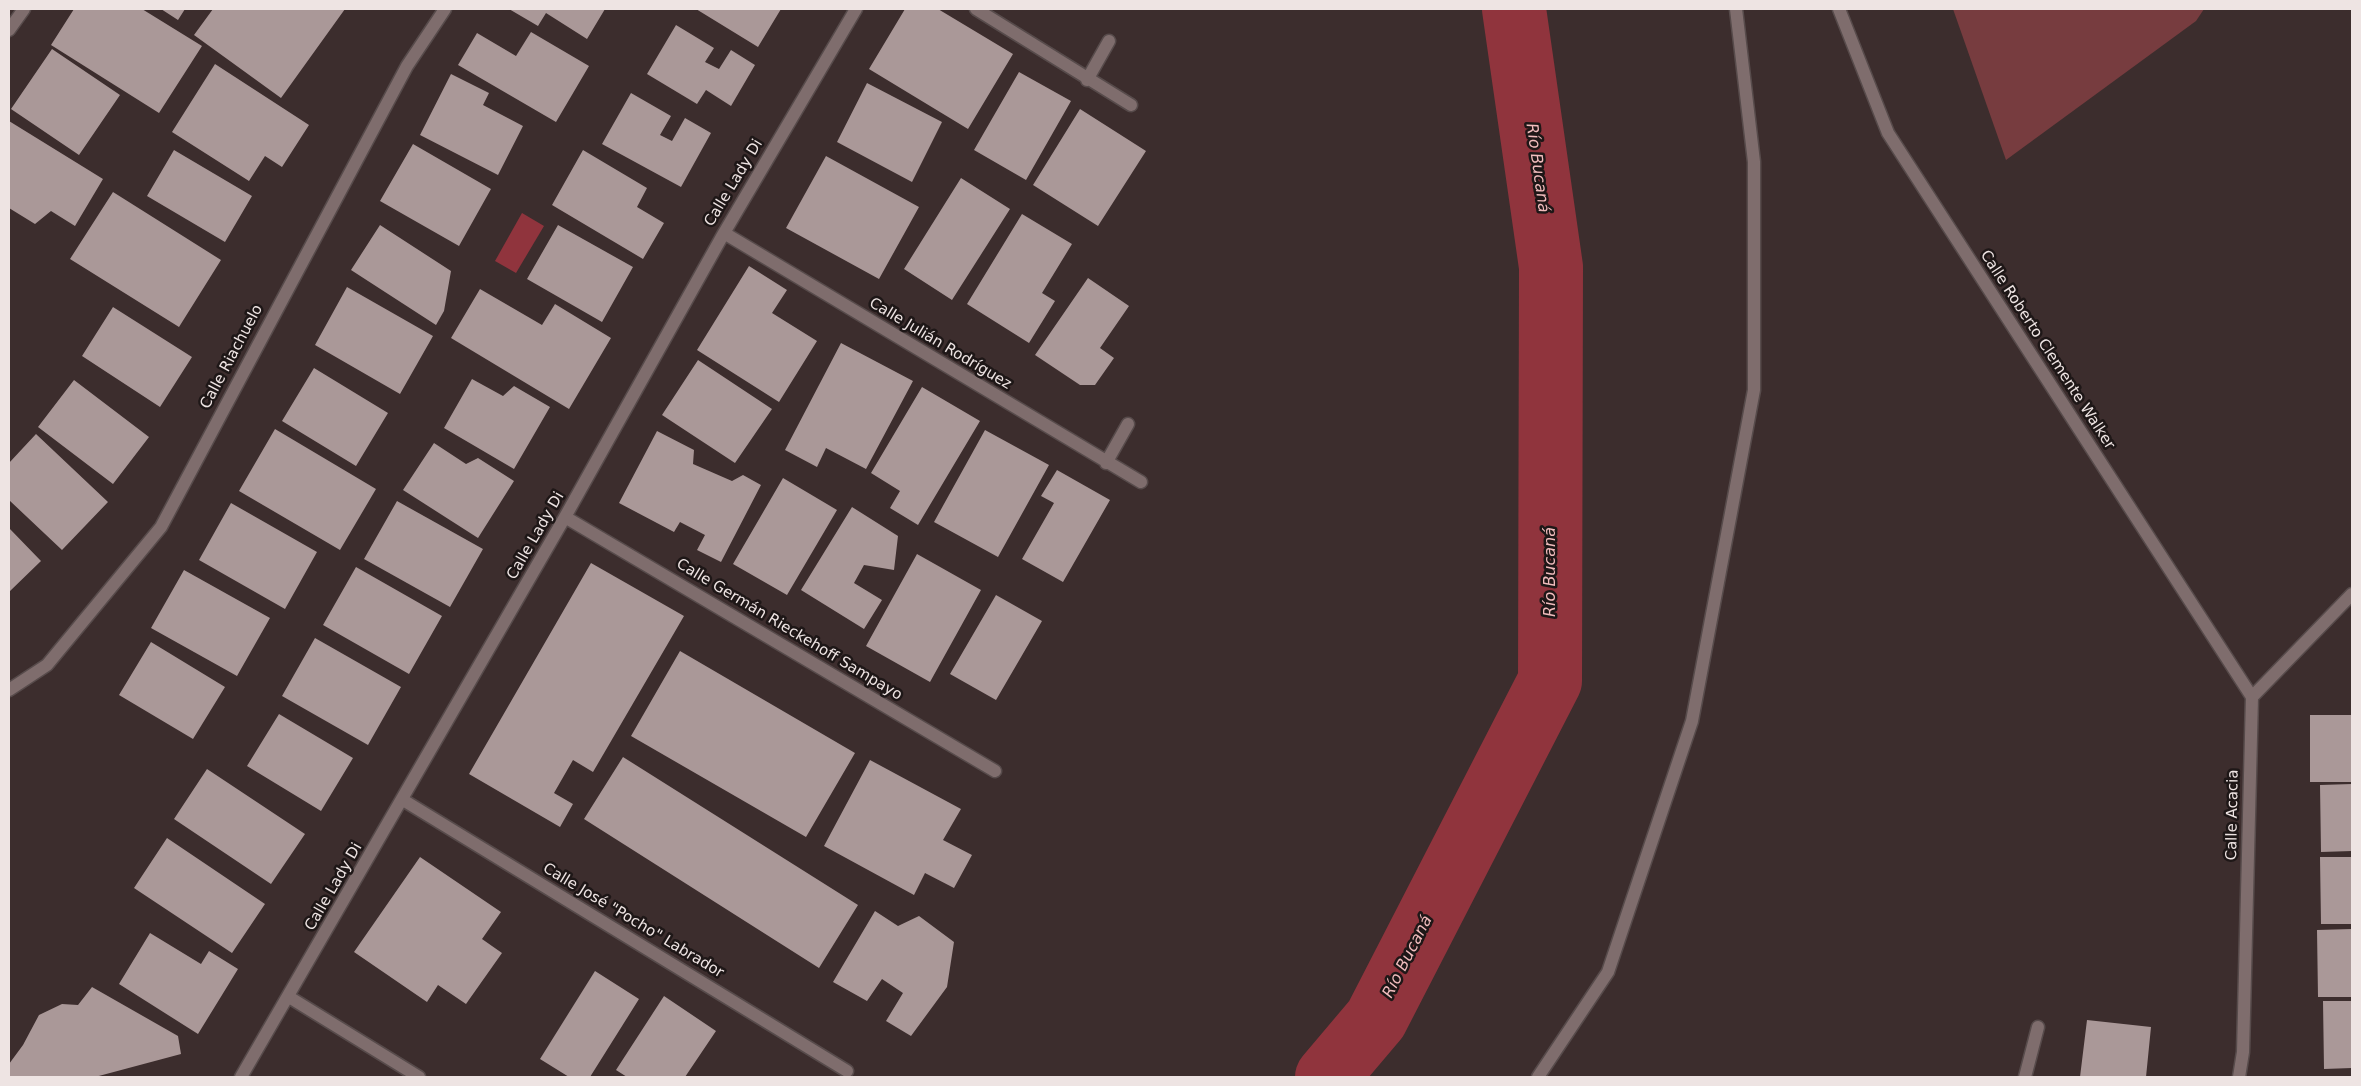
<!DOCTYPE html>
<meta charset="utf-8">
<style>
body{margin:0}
#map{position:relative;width:2361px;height:1086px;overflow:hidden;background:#3c2d2d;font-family:"DejaVu Sans",sans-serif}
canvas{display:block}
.frame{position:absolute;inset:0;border:10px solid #eee4e3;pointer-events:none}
</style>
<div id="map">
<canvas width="2361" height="1086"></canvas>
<div class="frame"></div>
</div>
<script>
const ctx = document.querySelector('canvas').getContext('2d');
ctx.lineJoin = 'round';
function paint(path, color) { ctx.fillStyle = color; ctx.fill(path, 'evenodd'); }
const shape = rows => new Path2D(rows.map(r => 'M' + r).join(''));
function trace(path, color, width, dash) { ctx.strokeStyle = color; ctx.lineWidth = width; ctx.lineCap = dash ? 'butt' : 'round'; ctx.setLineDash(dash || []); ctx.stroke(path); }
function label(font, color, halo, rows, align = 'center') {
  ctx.font = font + ' "DejaVu Sans",sans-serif'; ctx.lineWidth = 5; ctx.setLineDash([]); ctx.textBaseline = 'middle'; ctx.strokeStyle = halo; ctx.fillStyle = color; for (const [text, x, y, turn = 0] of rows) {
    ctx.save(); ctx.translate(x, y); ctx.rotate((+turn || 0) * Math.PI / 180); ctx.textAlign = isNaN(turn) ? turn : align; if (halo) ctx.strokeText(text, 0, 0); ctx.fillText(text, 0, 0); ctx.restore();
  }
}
const green = shape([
 [1953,9,2204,9,2196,21,2006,160]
]);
const water = shape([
 [522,213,544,226,516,273,495,261]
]);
const river = shape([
 [1327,1077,1376,1019,1550,681,1551,267,1514,9]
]);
const building = shape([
 [74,9,142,9,202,46,159,113,51,45],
 [161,9,185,9,178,20],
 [213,9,345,9,281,98,194,35],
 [509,9,605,9,587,39,546,13,538,26],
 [696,9,781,9,758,47],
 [905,9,938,9,1013,54,968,129,869,69],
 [676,25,714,48,705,62,719,69,731,50,755,65,731,106,706,90,697,104,647,74],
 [531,32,589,66,556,122,458,65,477,33,516,56],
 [52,49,120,95,79,155,11,109],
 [215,64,309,125,282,167,265,156,249,181,172,132],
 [1019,72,1071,101,1026,180,974,150],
 [451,74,489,93,483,105,523,126,498,175,420,135],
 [867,83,942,122,912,182,837,142],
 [631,93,671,116,660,135,672,141,685,118,711,133,681,187,602,144],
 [1080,109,1146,151,1098,226,1033,185],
 [9,121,103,179,75,226,51,211,35,224,9,208],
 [413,144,491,189,459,246,380,201],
 [174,150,252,196,225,242,147,196],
 [583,150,647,188,637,207,664,223,643,259,552,205],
 [826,156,919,207,879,279,786,228],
 [961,178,1010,209,952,300,904,269],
 [113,192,221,260,179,327,70,259],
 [1022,214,1072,244,1042,293,1055,301,1029,343,967,304],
 [380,225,451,271,444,311,436,325,351,270],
 [558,225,633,267,602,322,527,279],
 [749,266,787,290,772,313,817,341,779,402,697,350],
 [1088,278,1129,306,1100,348,1114,358,1095,385,1080,385,1035,355],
 [347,287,433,336,400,394,315,345],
 [480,289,542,325,555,304,611,338,569,409,451,338],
 [113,307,192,357,160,407,82,356],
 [841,343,913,381,866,469,826,448,817,467,785,450],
 [698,360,772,409,735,463,662,415],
 [314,368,388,413,356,466,282,421],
 [472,379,503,396,514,386,550,407,514,469,444,428],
 [74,380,149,437,113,484,38,427],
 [922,387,980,421,918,525,890,508,900,491,871,473],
 [275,429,376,489,340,550,239,491],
 [985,430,1049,465,998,557,934,522],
 [657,431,694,450,693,464,732,481,743,475,761,485,721,562,697,550,705,535,680,522,674,532,619,503],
 [36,434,108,502,62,550,9,500,9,463],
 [434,443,466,464,478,458,514,481,478,538,403,490],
 [1057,470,1110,500,1063,582,1022,559,1054,503,1041,496],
 [783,478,837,510,787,595,733,564],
 [397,501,483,549,450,607,364,559],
 [231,503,317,552,285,609,199,560],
 [852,507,898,536,894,570,864,565,854,583,882,600,864,629,801,590],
 [9,528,41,561,9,592],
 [917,554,981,590,930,682,866,646],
 [591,563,684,616,593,772,573,760,554,793,573,804,560,827,469,774],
 [356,567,442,616,409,674,323,625],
 [184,570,270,618,237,676,151,628],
 [996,595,1042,621,996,700,950,674],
 [315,638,401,687,368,745,282,696],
 [151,642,225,687,193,739,119,695],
 [680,651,855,753,806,837,631,736],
 [279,714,353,758,321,811,247,766],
 [2310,715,2352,715,2352,782,2310,782],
 [623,757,858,905,819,968,584,819],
 [870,760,961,809,943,840,972,855,954,888,925,873,914,895,824,846],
 [207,769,305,834,271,884,174,819],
 [2352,784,2352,851,2321,852,2320,785],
 [167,838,265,904,232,953,134,888],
 [420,857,501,912,482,939,502,953,466,1004,438,985,427,1002,354,952],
 [2320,857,2352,857,2352,924,2321,924],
 [875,911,898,926,919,916,954,942,947,987,911,1036,886,1021,903,993,882,979,867,1001,833,982],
 [2352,929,2352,997,2318,997,2317,930],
 [150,933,201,964,209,951,238,969,198,1034,119,984],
 [595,971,639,999,590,1077,569,1077,540,1059],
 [92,987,178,1036,181,1054,95,1077,9,1077,9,1064,23,1045,39,1015,62,1004,78,1005],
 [664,996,716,1031,685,1077,627,1077,616,1070],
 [2323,1001,2352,1001,2352,1068,2324,1069],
 [2087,1020,2151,1027,2146,1077,2080,1077]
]);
const service = shape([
 [289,997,419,1077]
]);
const minor = shape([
 [976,9,1131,105],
 [1839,9,1888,133,2252,697],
 [9,30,24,9],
 [1087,80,1109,41],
 [724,233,1141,482],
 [1106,463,1128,424],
 [565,517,995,771],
 [9,690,47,665,161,527,407,66,445,9],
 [403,800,847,1071],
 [241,1077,565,517,724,233,856,9],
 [1538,1077,1608,972,1692,721,1754,390,1754,162,1736,9],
 [2025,1077,2038,1027],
 [2239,1077,2243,1052,2252,697,2352,594]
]);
const streetNames = [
 ["Calle Lady Di",734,183,-59],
 ["Calle Julián Rodríguez",940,344,31],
 ["Calle Roberto Clemente Walker",2047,350,57],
 ["Calle Riachuelo",232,357,-62],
 ["Calle Lady Di",536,536,-60],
 ["Calle Germán Rieckehoff Sampayo",789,630,31],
 ["Calle Acacia",2233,815,-89],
 ["Calle Lady Di",334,887,-60],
 ["Calle José \"Pocho\" Labrador",633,921,31]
];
const waterNames = [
 ["Río Bucaná",1537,168,82],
 ["Río Bucaná",1551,572,-90],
 ["Río Bucaná",1408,957,-63]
];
paint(green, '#773c3f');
paint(water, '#90343d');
trace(river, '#90343d', 64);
paint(building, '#aa9898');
trace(service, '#574b4b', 15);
trace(minor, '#574b4b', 15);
trace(service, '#7f6d6d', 12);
trace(minor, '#7f6d6d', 12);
label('15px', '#eee4e3', '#1e1717', streetNames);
label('italic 16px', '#f1bcbd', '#1e1717', waterNames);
</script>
